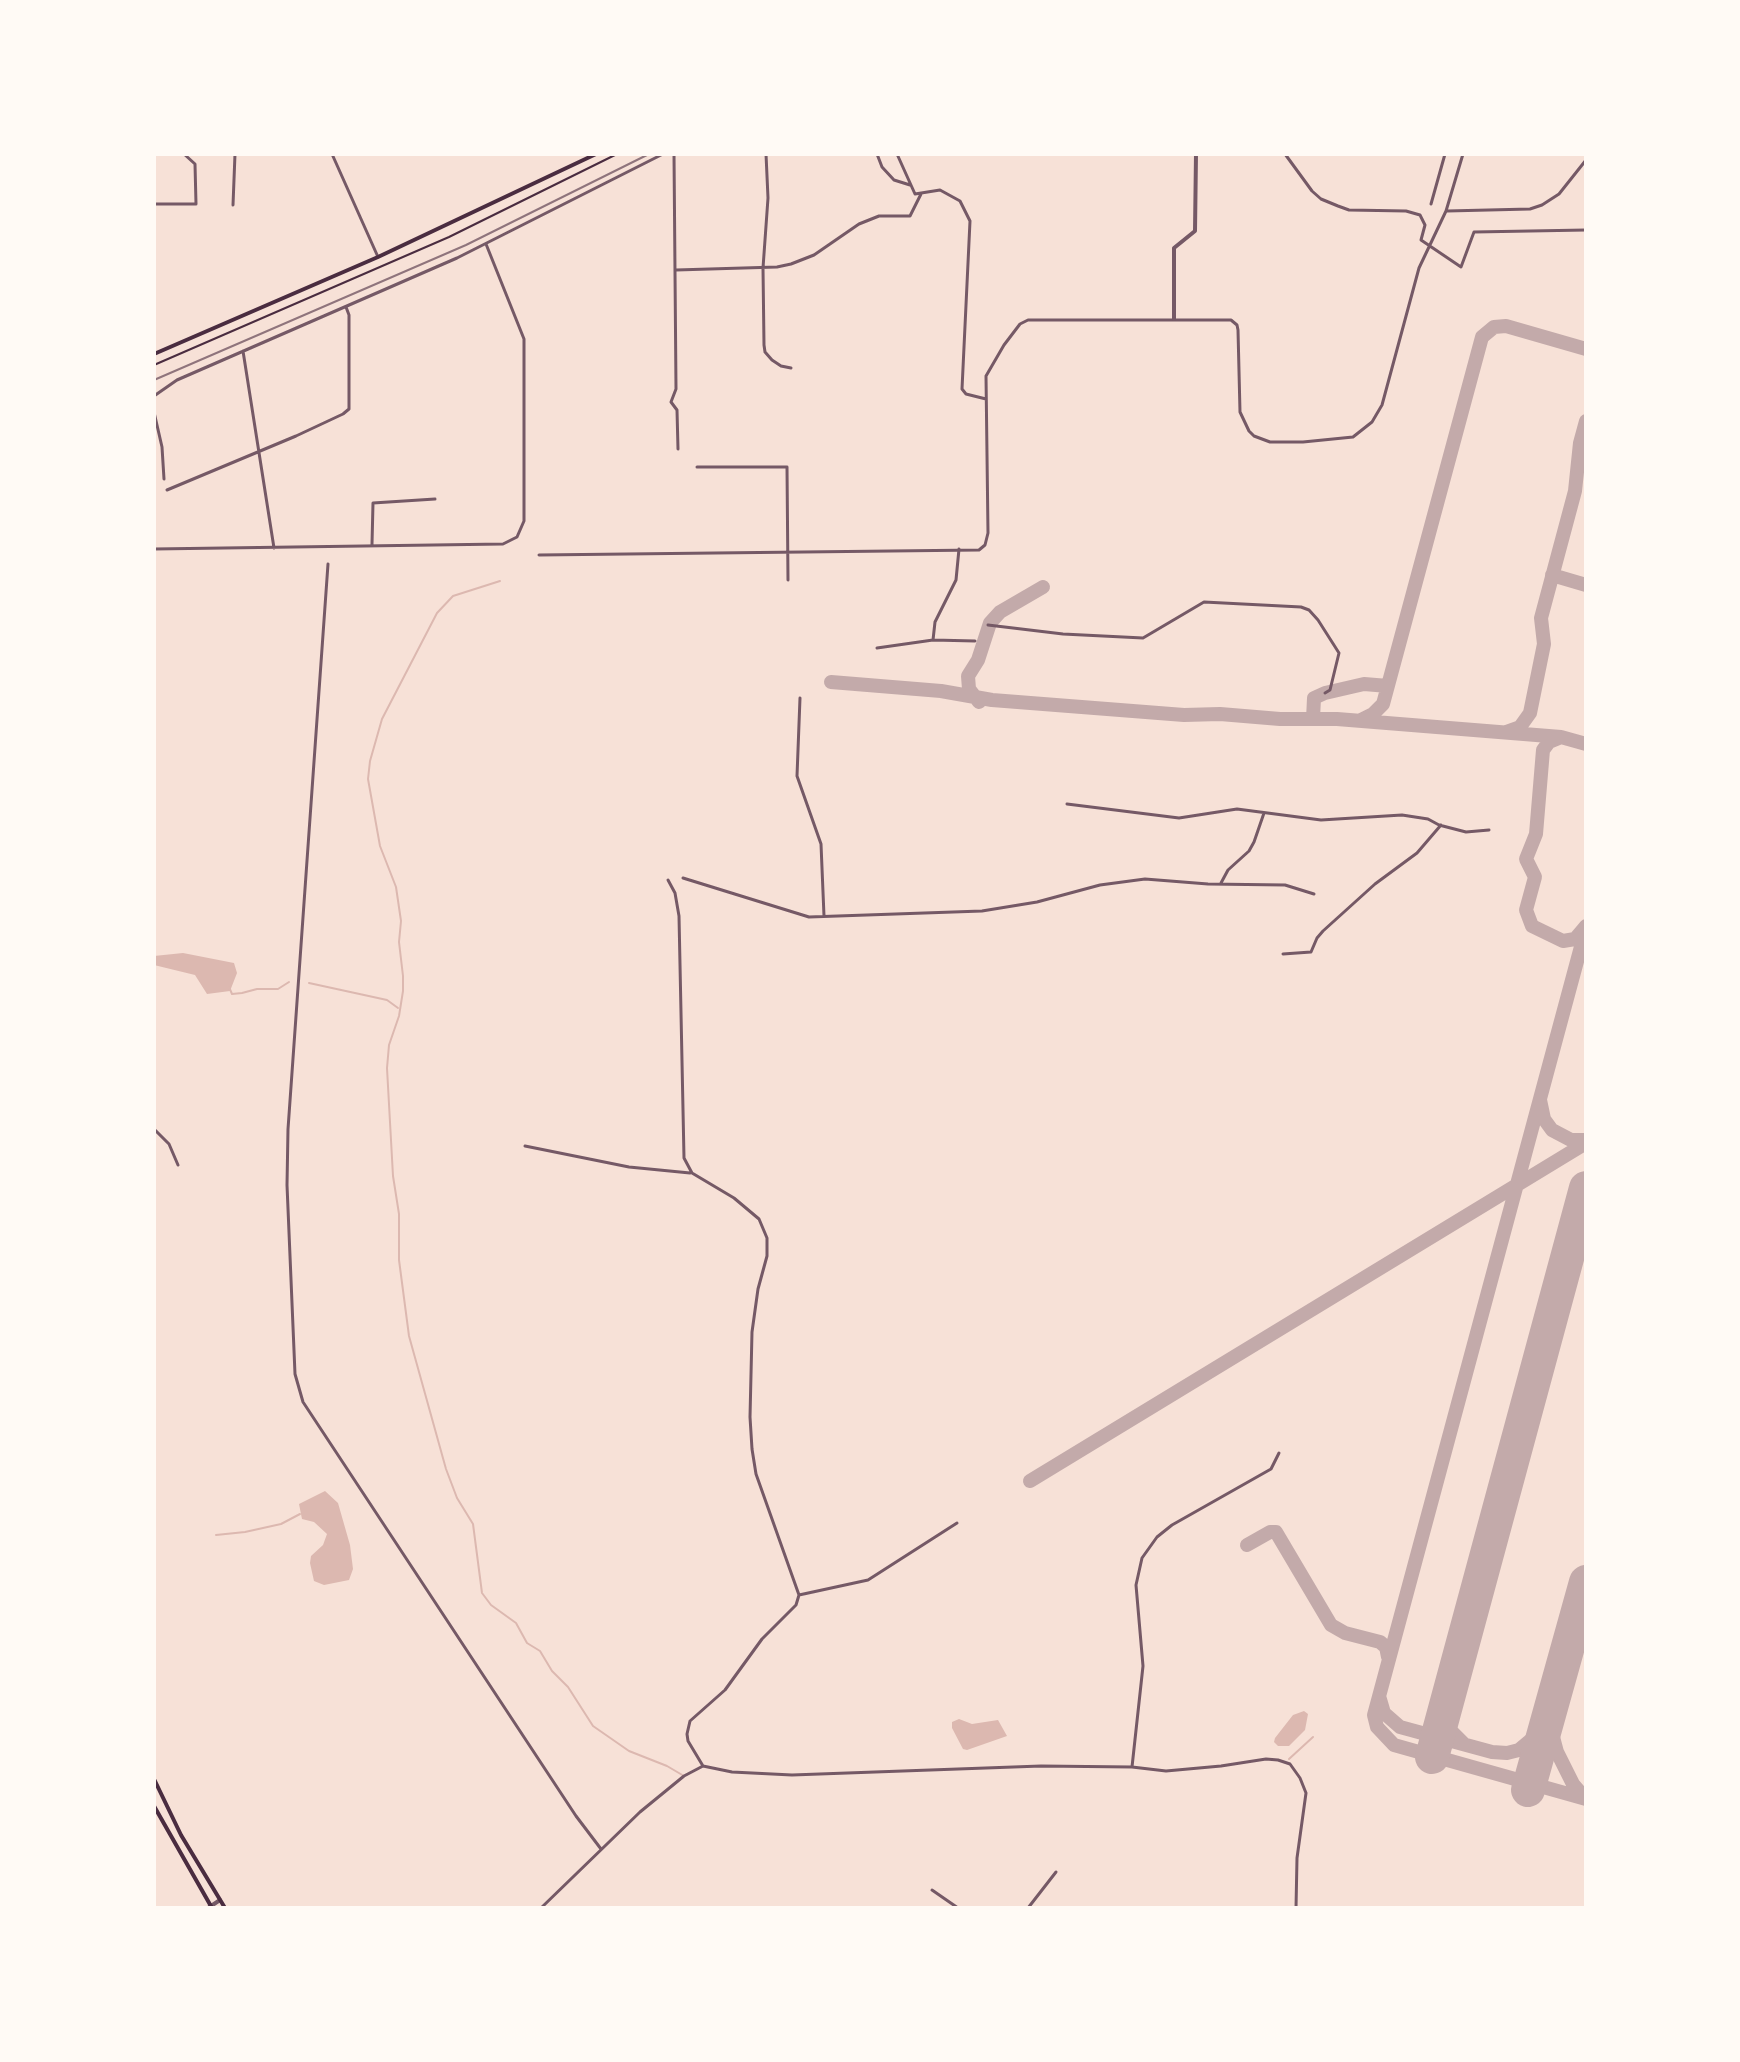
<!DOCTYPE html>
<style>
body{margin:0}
#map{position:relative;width:1740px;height:2062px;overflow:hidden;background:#f7e1d7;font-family:Ubuntu,sans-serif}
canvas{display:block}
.frame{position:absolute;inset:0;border:156px solid #fffaf5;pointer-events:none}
</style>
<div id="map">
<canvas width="1740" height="2062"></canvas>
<div class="frame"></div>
</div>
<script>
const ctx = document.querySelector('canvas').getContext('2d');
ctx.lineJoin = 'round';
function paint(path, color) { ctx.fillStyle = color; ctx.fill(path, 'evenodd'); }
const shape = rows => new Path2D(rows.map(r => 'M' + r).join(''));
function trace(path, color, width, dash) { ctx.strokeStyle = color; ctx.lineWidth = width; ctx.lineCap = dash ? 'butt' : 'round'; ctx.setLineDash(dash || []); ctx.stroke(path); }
const water = shape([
 [183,953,234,963,237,973,230,991,207,994,195,975,154,965,154,956],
 [325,1491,338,1503,350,1545,353,1569,349,1580,324,1585,314,1581,310,1563,311,1556,323,1545,327,1534,314,1522,302,1519,299,1504],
 [1304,1711,1308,1714,1305,1730,1289,1746,1278,1746,1274,1742,1275,1738,1293,1715],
 [959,1719,972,1724,998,1720,1007,1736,967,1750,963,1749,952,1728,952,1722]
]);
const stream = shape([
 [500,581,453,596,437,613,382,719,370,761,368,779,380,846,396,887,401,921,399,942,403,976,403,991,399,1016,389,1045,387,1068,393,1176,399,1214,399,1260,409,1336,446,1469,457,1498,473,1524,482,1593,491,1605,516,1623,527,1643,540,1651,552,1671,568,1687,593,1726,629,1751,667,1766,684,1776],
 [309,983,387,1000,398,1008],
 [229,987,232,994,242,993,257,989,278,989,289,982],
 [216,1535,245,1532,281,1524,300,1514],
 [1289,1759,1313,1737]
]);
const taxiway = shape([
 [1552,575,1586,585],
 [831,682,941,691,992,700,1184,715,1220,714,1280,719,1337,719,1561,737],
 [979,702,969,689,968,676,978,660,990,623,1000,612,1043,587],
 [1313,719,1314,698,1325,693,1364,684,1388,686],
 [1361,720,1373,714,1383,704,1482,337,1494,327,1506,326,1586,349],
 [1506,732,1520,727,1530,713,1544,644,1541,618,1575,491,1580,443,1586,421],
 [1586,926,1575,939,1563,941,1532,926,1526,910,1535,877,1526,859,1536,834,1543,750,1549,742,1561,737,1586,744],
 [1586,928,1374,1715,1377,1727,1394,1745,1586,1799],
 [1540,1100,1544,1119,1552,1130,1571,1140,1586,1140],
 [1030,1481,1586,1143],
 [1247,1545,1270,1532,1276,1532,1331,1625,1345,1633,1380,1642,1386,1647,1388,1657],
 [1379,1696,1384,1713,1400,1727,1492,1752,1507,1753,1519,1750,1531,1740,1553,1703],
 [1446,1706,1447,1722,1450,1730,1463,1743],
 [1552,1708,1553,1737,1557,1752,1573,1784,1585,1798]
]);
const runway = shape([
 [1432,1757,1586,1188],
 [1528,1790,1586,1582]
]);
const path = shape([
 [154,365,449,237,617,154]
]);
const minor = shape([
 [332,154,378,257],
 [674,154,676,389,671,402,677,410,678,449],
 [766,154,768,198,763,268,764,345,765,352,772,360,781,366,791,368],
 [877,154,882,167,894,180,910,185],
 [897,154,915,194,940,190,960,201,970,221,962,389,966,394,986,399],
 [1285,154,1312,191,1321,199,1338,206,1349,210,1406,211,1420,215,1425,225,1421,240,1461,267,1474,232,1586,230],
 [154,204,196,204,195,164,184,154],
 [1431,204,1445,154],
 [233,205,235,154],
 [1447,211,1530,209,1542,205,1559,194,1586,160],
 [676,270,777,267,791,264,814,255,859,224,879,216,910,216,921,194],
 [243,351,274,548],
 [154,396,177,380,457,258,663,154],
 [154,412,162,447,164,479],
 [697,467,787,467,788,580],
 [167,490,296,436,343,414,349,409,349,315,346,307],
 [372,544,373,503,435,499],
 [154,549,503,544,517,537,524,521,524,339,486,244],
 [539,555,979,550,985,545,988,533,986,376,1004,345,1020,324,1028,320,1231,320,1237,325,1238,330,1240,412,1249,431,1254,436,1270,442,1303,442,1353,437,1372,422,1382,405,1419,268,1446,211,1463,154],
 [328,564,288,1129,287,1185,295,1374,303,1402,576,1816,601,1849],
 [988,625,1063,634,1143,638,1204,602,1301,607,1309,610,1318,620,1339,653,1330,690,1325,693],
 [933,640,935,622,956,580,959,549],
 [877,648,933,640,975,641],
 [800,698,797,776,821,844,824,916],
 [1067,804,1179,818,1237,809,1321,820,1402,815,1428,819,1439,825,1466,832,1489,830],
 [683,878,809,917,982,911,1037,902,1100,885,1145,879,1208,884,1285,885,1314,894],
 [668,880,675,893,679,916,684,1158,692,1173,734,1198,759,1219,767,1238,767,1256,758,1289,752,1332,750,1417,752,1449,756,1474,799,1595,796,1605,762,1639,725,1690,690,1721,687,1734,688,1741,703,1766],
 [1221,883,1228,870,1249,851,1254,842,1264,813],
 [1283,954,1311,952,1317,938,1323,931,1375,884,1417,853,1441,825],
 [154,1129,169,1144,178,1165],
 [525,1146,629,1167,690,1173],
 [799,1595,868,1580,957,1523],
 [703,1766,732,1772,792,1775,1041,1766,1132,1767,1166,1771,1221,1766,1266,1759,1278,1760,1290,1764,1300,1778,1306,1793,1297,1858,1296,1908],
 [1132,1767,1143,1666,1136,1585,1142,1558,1157,1537,1172,1525,1271,1469,1279,1453],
 [932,1890,958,1908],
 [541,1908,640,1812,684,1776,703,1766],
 [1028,1908,1056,1872]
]);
const tertiary = shape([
 [1174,319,1174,248,1195,231,1196,154],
 [208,1908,220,1900]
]);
const secondary = shape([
 [154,354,378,257,596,154],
 [154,1779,181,1835,225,1908],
 [154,1806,212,1908]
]);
const rail = shape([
 [154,380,466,245,649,154]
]);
paint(water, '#dcb8b0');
trace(stream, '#dcb8b0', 2);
trace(taxiway, '#c3aaaa', 14);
trace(runway, '#c3aaaa', 34);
trace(path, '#4a2c40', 2);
trace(minor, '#755966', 3);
trace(tertiary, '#755966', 4);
trace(secondary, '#4a2c40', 4);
trace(rail, '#8f747c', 2);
</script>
